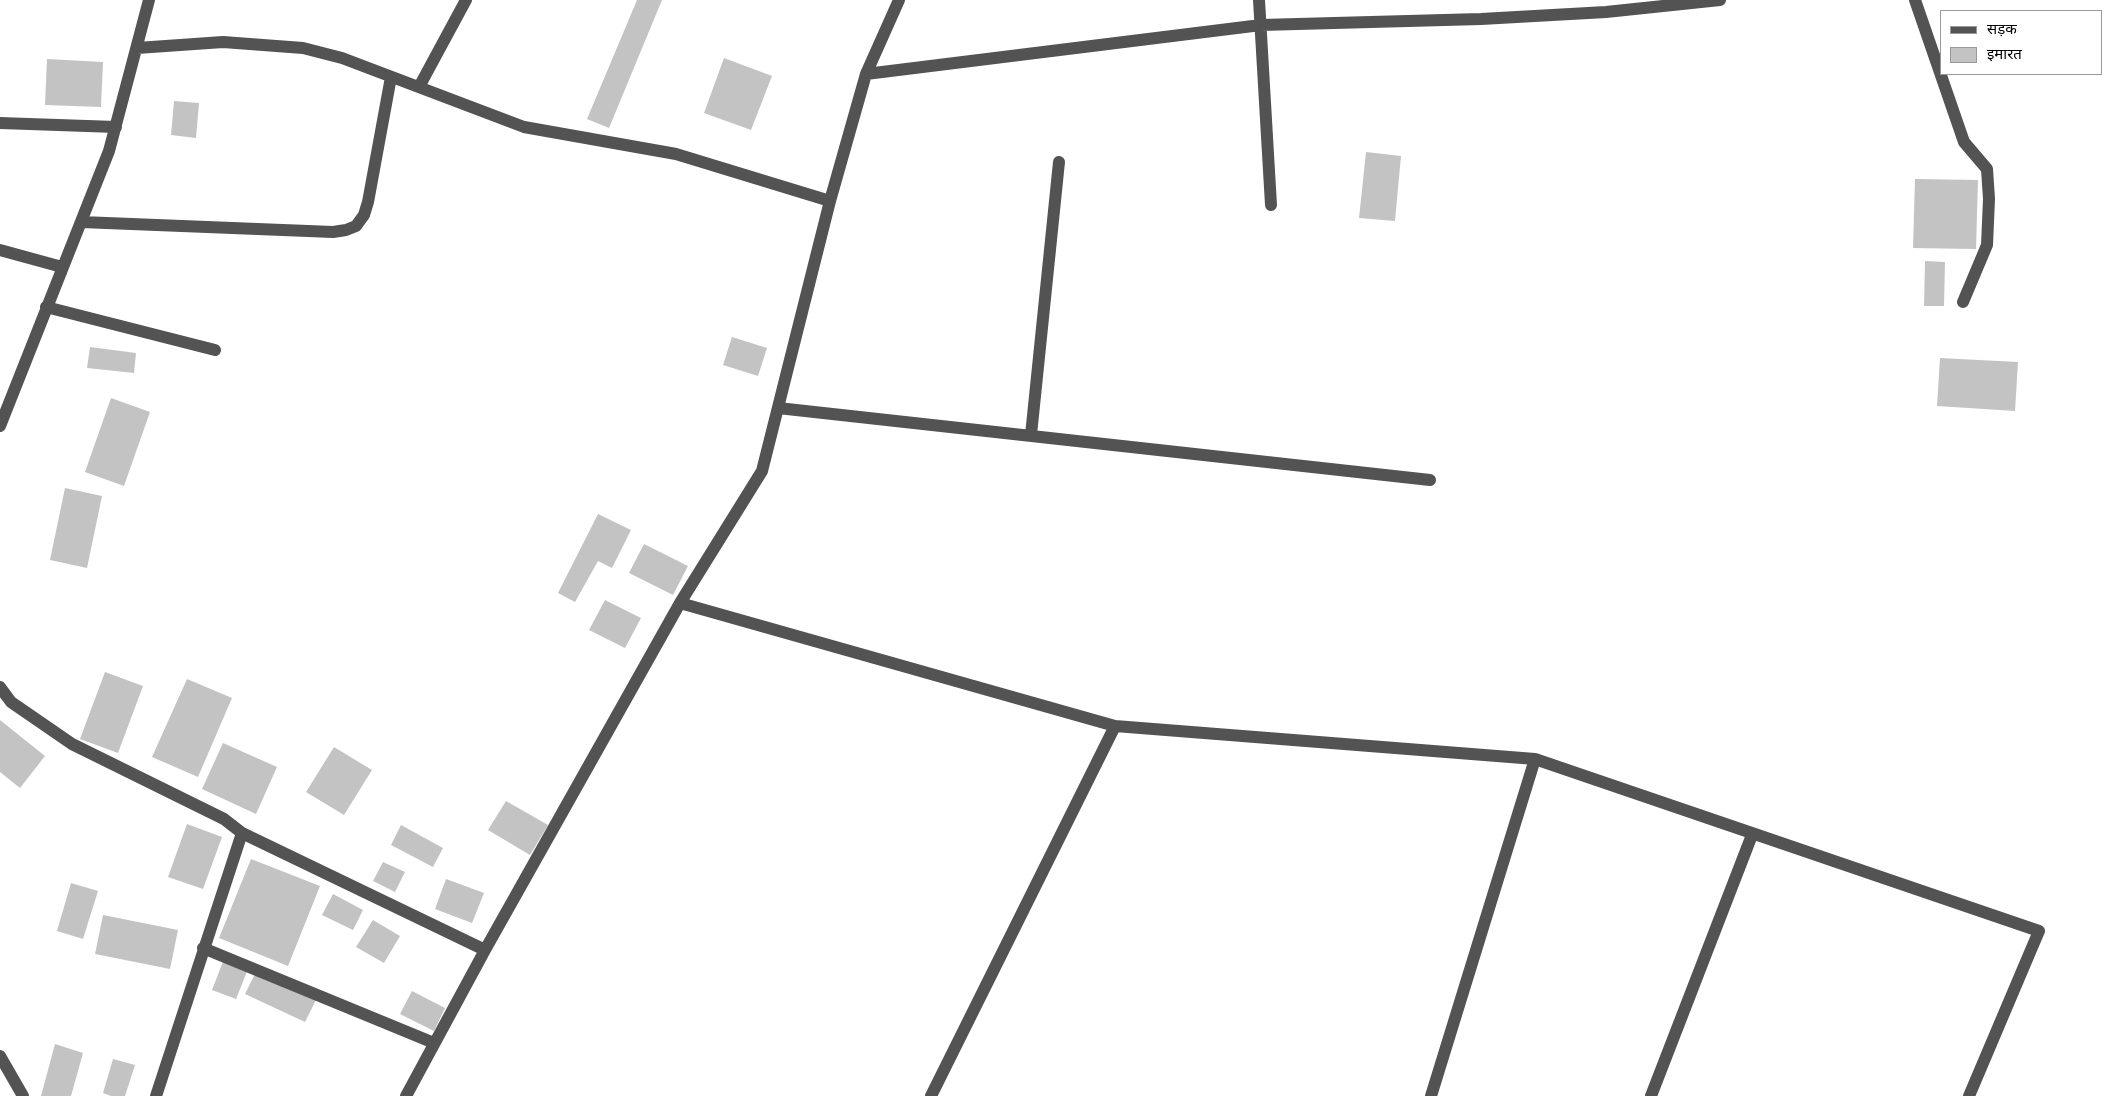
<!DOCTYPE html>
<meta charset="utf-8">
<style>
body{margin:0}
#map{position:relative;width:2113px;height:1096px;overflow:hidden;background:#fff;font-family:"DejaVu Sans","Noto Sans Devanagari",sans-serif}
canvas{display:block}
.legend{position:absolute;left:1940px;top:10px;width:162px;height:65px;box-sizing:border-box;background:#fff;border:1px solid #999;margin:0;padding:6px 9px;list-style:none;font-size:15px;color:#000}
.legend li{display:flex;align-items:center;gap:10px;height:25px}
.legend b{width:25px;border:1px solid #999}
</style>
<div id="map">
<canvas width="2113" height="1096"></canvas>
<ul class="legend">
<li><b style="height:6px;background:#535353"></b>सड़क</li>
<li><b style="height:14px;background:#c3c3c3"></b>इमारत</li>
</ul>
</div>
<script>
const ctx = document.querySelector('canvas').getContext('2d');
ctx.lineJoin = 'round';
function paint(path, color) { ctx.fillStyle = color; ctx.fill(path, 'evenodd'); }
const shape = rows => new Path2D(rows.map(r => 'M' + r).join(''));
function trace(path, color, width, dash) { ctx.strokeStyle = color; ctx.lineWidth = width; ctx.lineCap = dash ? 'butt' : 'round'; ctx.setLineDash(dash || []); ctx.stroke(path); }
const building = shape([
 [637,0,662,0,609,128,587,119],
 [724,58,772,76,751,130,704,113],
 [47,59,103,62,101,107,45,105],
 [174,101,199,103,196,138,171,135],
 [1366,152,1401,156,1395,221,1359,218],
 [1915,179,1978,180,1976,249,1913,248],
 [1925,261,1945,262,1944,306,1924,306],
 [732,337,767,348,758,376,723,365],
 [90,347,136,353,134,373,87,368],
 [1940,358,2018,362,2015,411,1937,406],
 [111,398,150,412,124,486,85,472],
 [65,488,102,496,87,568,50,560],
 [598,514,631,530,612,568,598,561,575,602,558,593],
 [644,544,688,566,673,595,629,573],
 [605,600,641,618,625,648,589,630],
 [105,672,143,686,118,753,80,739],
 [187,679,232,698,198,777,152,757],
 [0,720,45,756,20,788,0,772],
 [223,743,277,767,256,814,202,789],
 [334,747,372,770,344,815,306,792],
 [506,801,548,825,530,855,488,830],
 [187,824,222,837,203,889,168,877],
 [401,825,443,848,433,867,391,845],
 [251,859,320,886,288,966,219,938],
 [383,862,405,872,395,892,373,881],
 [446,879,484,893,472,923,435,909],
 [71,883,98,891,83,939,57,931],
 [333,894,363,910,353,930,322,915],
 [103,915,178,930,170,969,95,954],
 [373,920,400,936,384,963,356,947],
 [224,959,248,969,236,999,212,990],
 [256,972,316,1000,305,1022,245,994],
 [412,991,445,1008,434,1031,400,1014],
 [55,1044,83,1053,71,1096,41,1096],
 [113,1059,135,1065,125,1096,111,1096,103,1093]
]);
const minor = shape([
 [1259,0,1271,205],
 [1915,0,1964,142,1987,169,1989,199,1987,245,1963,302],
 [137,48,223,42,303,48,342,58,524,127,676,154,830,201],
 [866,74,1261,25,1481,19,1606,12,1720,0],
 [419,87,466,0],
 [0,123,116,127],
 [81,222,333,232,346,230,356,226,364,215,368,202,391,77],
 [0,250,62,267],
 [46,307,215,350],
 [778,408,1430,480],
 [0,426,109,151,149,0],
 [1031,435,1059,162],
 [680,603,1115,726,1535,759,2039,931,1969,1096],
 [0,687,11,702,72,744,224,819,242,833,485,950],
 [203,948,434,1043],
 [0,1056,23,1096],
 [156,1096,242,833],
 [406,1096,485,950,680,603,762,471,830,201,866,74,899,0],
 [931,1096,1115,726],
 [1431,1096,1535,759],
 [1651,1096,1752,835]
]);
paint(building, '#c3c3c3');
trace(minor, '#535353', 12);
</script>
